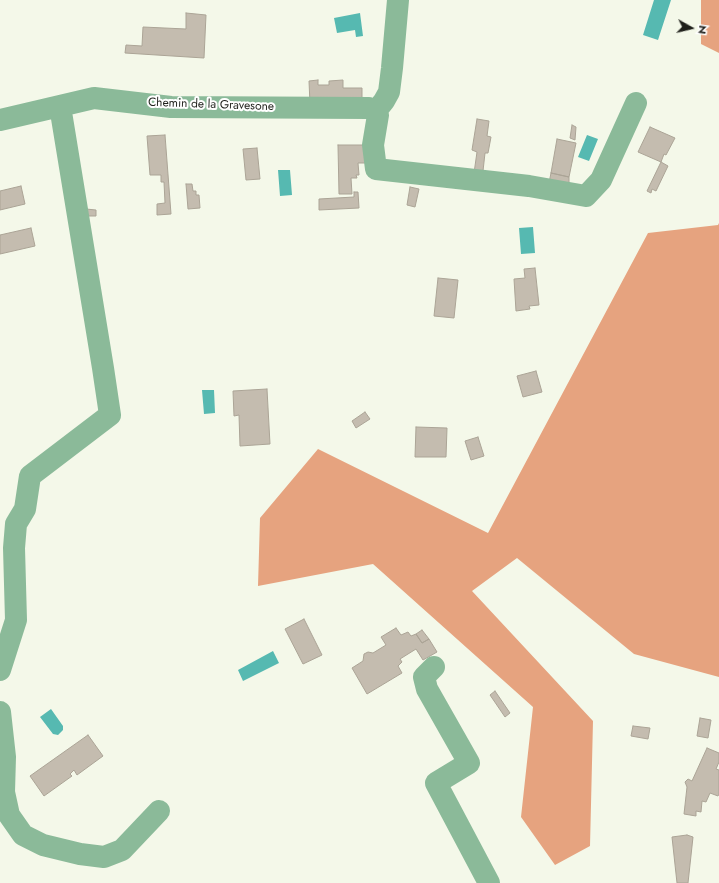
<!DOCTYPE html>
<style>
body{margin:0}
#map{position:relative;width:719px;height:883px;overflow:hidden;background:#f4f8e9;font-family:Jost,sans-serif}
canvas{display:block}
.north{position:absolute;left:671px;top:8px;width:40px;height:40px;-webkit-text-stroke:3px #fff;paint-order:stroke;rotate:98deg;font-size:11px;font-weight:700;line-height:16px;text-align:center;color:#1e1f1a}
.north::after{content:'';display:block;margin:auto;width:14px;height:18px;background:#1e1f1a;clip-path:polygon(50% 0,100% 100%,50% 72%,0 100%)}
</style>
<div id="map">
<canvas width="719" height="883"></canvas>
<div class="north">N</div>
</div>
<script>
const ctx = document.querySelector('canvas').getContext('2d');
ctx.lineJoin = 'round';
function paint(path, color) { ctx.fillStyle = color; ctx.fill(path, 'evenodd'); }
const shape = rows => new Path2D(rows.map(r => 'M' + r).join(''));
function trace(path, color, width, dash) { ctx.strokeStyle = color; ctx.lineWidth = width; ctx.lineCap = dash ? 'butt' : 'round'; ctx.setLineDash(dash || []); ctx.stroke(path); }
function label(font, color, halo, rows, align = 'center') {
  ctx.font = font + ' Jost,sans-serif'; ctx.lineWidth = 4; ctx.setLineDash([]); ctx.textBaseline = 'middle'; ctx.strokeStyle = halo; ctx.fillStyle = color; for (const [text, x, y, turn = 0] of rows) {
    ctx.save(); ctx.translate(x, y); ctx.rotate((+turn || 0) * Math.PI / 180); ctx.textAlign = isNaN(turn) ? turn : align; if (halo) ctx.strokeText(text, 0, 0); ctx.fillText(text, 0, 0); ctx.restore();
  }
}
const forest = shape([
 [701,0,719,0,719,53,701,44],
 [719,223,719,677,634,654,517,558,472,591,593,721,590,846,555,865,521,817,533,707,373,564,258,586,260,518,318,449,488,533,648,233,718,225]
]);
const water = shape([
 [654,0,671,0,658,40,643,35],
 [360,13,363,36,356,37,355,30,337,33,334,18],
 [587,135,598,139,589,161,578,157],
 [278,170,290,170,292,195,280,196],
 [533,227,535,253,521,254,519,228],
 [202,390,214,390,215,413,204,414],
 [273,651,279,663,243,681,238,670],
 [51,709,63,726,63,730,58,735,53,734,40,717]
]);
const building = shape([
 [186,13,206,15,204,58,125,53,126,45,142,46,143,27,186,29,186,13],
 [318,80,318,85,329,85,329,81,343,80,343,88,362,88,362,102,310,104,309,81,318,80],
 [477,119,489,121,487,136,491,137,488,153,485,153,483,171,474,173,477,152,472,150,477,119],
 [572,125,576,127,575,140,570,138,572,125],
 [650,127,675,138,666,155,664,154,661,162,638,152,650,127],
 [165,135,171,214,157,215,157,204,165,203,164,182,161,182,161,175,150,175,147,136,165,135],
 [557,139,576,143,569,177,551,173,557,139],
 [338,145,365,145,366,163,358,163,359,175,356,175,357,178,351,178,352,194,339,194,338,145],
 [257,148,260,179,246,180,243,149,257,148],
 [661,162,668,166,656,191,652,189,651,193,647,191,661,162],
 [551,173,569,177,569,187,549,183,551,173],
 [186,184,192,184,193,191,196,191,196,195,199,195,200,208,188,209,186,184],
 [21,186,25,204,0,210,0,191,21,186],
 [410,187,419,189,415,207,407,205,410,187],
 [354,192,358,192,359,208,319,210,319,199,354,197,354,192],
 [86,209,96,210,96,216,87,216,86,209],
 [31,228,35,246,0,254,0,235,31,228],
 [535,268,539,305,529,306,530,309,516,311,514,279,525,278,524,269,535,268],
 [438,278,458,280,454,318,434,316,438,278],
 [536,371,542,392,523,397,517,376,536,371],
 [267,389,270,444,240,446,239,415,234,416,233,391,267,389],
 [365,412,370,419,356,428,352,421,365,412],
 [416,427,447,428,446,457,415,457,416,427],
 [478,437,484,456,471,460,465,441,478,437],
 [304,619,322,655,303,664,285,629,304,619],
 [396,628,401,635,408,632,411,636,416,634,422,643,429,639,437,652,423,660,416,649,400,659,402,662,398,666,402,673,367,694,352,668,363,661,364,654,368,652,373,653,386,645,381,637,396,628],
 [422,630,429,639,422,643,416,634,422,630],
 [495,691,510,713,505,717,490,695,495,691],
 [700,718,711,720,708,738,697,736,700,718],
 [633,726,650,728,648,739,631,736,633,726],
 [88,735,103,756,77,775,74,770,70,774,72,776,44,796,30,776,88,735],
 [707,748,719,753,719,762,716,769,719,770,719,794,718,796,710,793,706,802,702,801,701,812,696,811,696,816,684,814,687,787,685,782,688,779,692,781,707,748],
 [687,835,693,837,688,883,677,883,672,837,687,835]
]);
const minor = shape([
 [376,111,378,115,373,145,376,169,529,186,586,196,601,180,636,103],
 [376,111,384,101,389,92,392,68,398,0],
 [0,120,94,98,171,107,369,108,376,111],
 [434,667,424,677,427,689,469,763,436,783,489,883],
 [0,670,16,620,14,548,16,524,25,509,30,476,110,415,103,368,60,106],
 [0,712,5,757,4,792,9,815,23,835,43,845,80,854,104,857,122,850,159,811]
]);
const streetNames = [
 ["Chemin de la Gravesone",211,105,2]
];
paint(forest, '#e6a37f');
paint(water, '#56b9b1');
paint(building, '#c4bcaf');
trace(building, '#aba496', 1);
trace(minor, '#8bba99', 22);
label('12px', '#1e1f1a', '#fff', streetNames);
</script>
